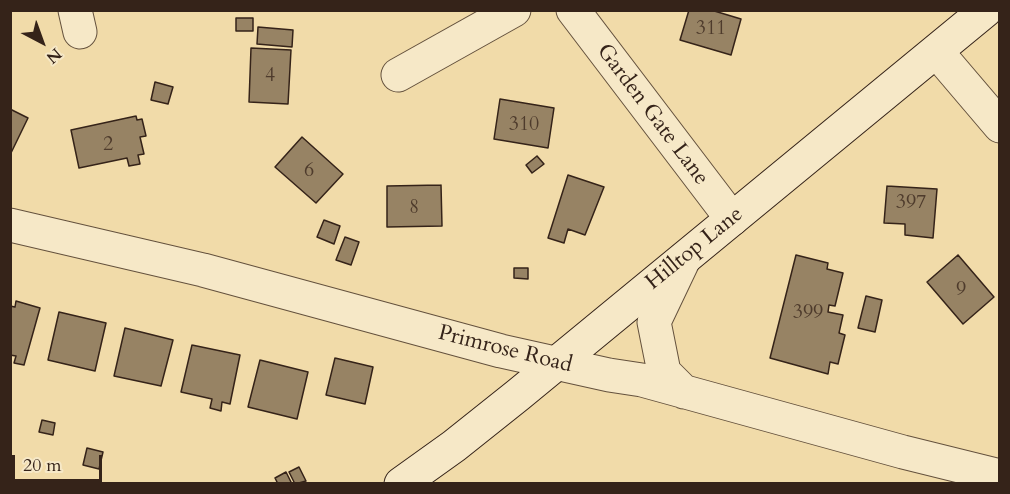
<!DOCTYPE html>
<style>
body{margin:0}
#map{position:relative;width:1010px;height:494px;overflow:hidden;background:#f1dba9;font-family:Cardo,serif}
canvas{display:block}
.frame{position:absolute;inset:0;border:12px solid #352319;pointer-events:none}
.north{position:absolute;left:12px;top:12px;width:60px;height:60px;-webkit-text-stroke:4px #f6e8c7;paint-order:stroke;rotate:139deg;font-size:16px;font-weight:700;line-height:24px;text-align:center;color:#352319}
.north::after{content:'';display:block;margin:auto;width:21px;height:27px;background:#352319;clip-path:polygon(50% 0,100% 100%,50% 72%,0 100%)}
.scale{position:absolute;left:12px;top:455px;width:90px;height:27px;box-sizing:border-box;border:3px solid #352319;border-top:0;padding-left:8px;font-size:18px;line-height:21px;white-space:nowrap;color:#352319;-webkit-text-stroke:4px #f6e8c7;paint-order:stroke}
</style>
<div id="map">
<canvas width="1010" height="494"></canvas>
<div class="frame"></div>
<div class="north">N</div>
<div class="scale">20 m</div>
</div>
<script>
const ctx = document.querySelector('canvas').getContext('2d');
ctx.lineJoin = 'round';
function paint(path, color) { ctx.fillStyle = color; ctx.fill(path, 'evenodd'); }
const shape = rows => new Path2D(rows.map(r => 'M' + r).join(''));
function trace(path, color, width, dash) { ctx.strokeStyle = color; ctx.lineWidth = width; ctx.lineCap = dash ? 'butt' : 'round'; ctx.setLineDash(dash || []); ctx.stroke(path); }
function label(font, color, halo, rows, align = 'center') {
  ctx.font = font + ' Cardo,serif'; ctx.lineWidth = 5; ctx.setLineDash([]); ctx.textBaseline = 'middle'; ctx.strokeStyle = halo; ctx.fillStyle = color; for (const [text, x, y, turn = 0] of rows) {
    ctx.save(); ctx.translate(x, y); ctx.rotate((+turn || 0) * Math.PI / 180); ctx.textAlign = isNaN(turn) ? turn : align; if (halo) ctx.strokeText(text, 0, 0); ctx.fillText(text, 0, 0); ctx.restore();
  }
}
const building = shape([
 [689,10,711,10,741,19,731,55,680,40,689,10],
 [236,18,253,18,253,31,236,31,236,18],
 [258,27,293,30,292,47,257,44,258,27],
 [251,48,291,50,288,104,249,102,251,48],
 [155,82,173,87,168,104,151,100,155,82],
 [500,99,554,108,548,148,494,139,500,99],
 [10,109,28,118,10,155,10,109],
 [136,116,137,120,142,119,146,136,140,137,144,154,138,155,140,164,129,166,127,158,79,168,71,130,136,116],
 [302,137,343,174,316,203,275,167,302,137],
 [537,156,544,164,532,173,526,165,537,156],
 [568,175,604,187,585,235,568,229,564,243,548,238,568,175],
 [441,185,442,226,387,227,387,186,441,185],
 [887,186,937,189,933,238,905,235,905,224,884,223,887,186],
 [324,220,340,226,334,244,317,237,324,220],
 [345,237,359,242,351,265,336,260,345,237],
 [796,255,828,263,827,269,843,273,835,306,829,305,828,312,843,315,839,333,845,335,838,364,830,362,828,374,770,358,796,255],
 [958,255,994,297,963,324,927,282,958,255],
 [514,268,528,268,528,279,514,278,514,268],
 [866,296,882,300,875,332,858,328,866,296],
 [16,301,40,308,24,365,14,363,16,356,10,355,10,306,15,307,16,301],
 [59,312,106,323,95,371,48,360,59,312],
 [125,328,173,340,161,386,114,376,125,328],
 [192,345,240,355,230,404,222,402,221,411,210,408,212,399,181,392,192,345],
 [335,358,373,367,365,404,326,395,335,358],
 [260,360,308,372,297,419,248,407,260,360],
 [42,420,55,423,53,435,39,432,42,420],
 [87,448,103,452,99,469,83,465,87,448],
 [299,467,306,481,295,484,289,472,299,467],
 [286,472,292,484,278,484,275,478,286,472]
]);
const street = shape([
 [75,10,80,32],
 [573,10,732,219],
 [937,52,1000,126],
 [398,75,514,10],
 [10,225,203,270,501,351,609,375,642,380,903,452,1000,476],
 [684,259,654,322,664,372,684,392]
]);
const secondary = shape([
 [401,484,454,446,518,395,986,10]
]);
const numberNames = [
 ["311",711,29],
 ["4",270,76],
 ["310",524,125],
 ["2",108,145],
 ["6",309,171],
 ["397",911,203],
 ["8",414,208],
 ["9",961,290],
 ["399",808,313]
];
const streetNames = [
 ["Garden Gate Lane",652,115,53],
 ["Hilltop Lane",695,249,-39],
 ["Primrose Road",505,350,14]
];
paint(building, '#978364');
trace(building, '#352319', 1.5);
trace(street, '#64513d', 35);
trace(secondary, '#352319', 35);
trace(street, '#f6e8c7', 33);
trace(secondary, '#f6e8c7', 33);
label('20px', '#4e3b2c', null, numberNames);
label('22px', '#352319', '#f6e8c7', streetNames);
</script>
